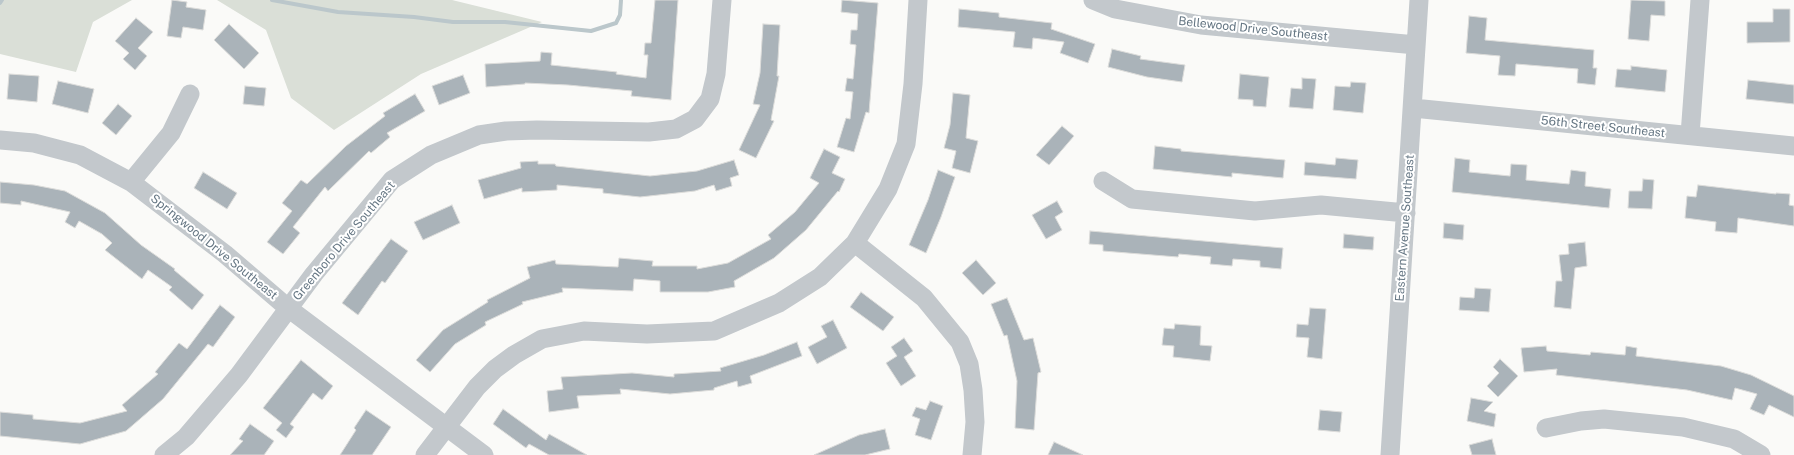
<!DOCTYPE html>
<style>
body{margin:0}
canvas{display:block;background:#fafaf8}
</style>
<canvas width="1794" height="455"></canvas>
<script>
const ctx = document.querySelector('canvas').getContext('2d');
ctx.lineJoin = 'round';
function paint(path, color) { ctx.fillStyle = color; ctx.fill(path, 'evenodd'); }
const shape = rows => new Path2D(rows.map(r => 'M' + r).join(''));
function trace(path, color, width, dash) { ctx.strokeStyle = color; ctx.lineWidth = width; ctx.lineCap = dash ? 'butt' : 'round'; ctx.setLineDash(dash || []); ctx.stroke(path); }
function label(font, color, halo, rows, align = 'center') {
  ctx.font = font + ' "Public Sans",sans-serif'; ctx.lineWidth = 4; ctx.setLineDash([]); ctx.textBaseline = 'middle'; ctx.strokeStyle = halo; ctx.fillStyle = color; for (const [text, x, y, turn = 0] of rows) {
    ctx.save(); ctx.translate(x, y); ctx.rotate((+turn || 0) * Math.PI / 180); ctx.textAlign = isNaN(turn) ? turn : align; if (halo) ctx.strokeText(text, 0, 0); ctx.fillText(text, 0, 0); ctx.restore();
  }
}
const green = shape([
 [0,0,132,0,93,22,76,72,0,54],
 [217,0,452,0,542,22,421,74,334,130,291,98,266,30]
]);
const stream = shape([
 [272,0,338,12,414,17,453,22,505,22,591,31,616,23,620,15,621,0],
 [0,3,2,0]
]);
const building = shape([
 [172,0,187,2,186,7,206,10,203,30,183,27,181,38,167,36,172,0],
 [655,0,678,0,671,100,631,96,632,91,568,85,525,83,525,84,486,87,485,64,540,61,541,52,552,53,551,65,617,72,616,74,646,78,648,55,644,55,645,43,651,43,655,0],
 [842,0,878,3,869,113,866,112,854,152,837,147,846,118,850,119,853,92,845,91,847,78,853,79,856,45,850,44,851,30,857,30,858,14,841,12,842,0],
 [1631,0,1665,1,1665,16,1651,15,1649,41,1628,39,1631,0],
 [959,9,999,13,999,17,1052,23,1051,29,1095,44,1088,63,1060,53,1064,42,1033,38,1032,49,1013,47,1015,32,958,27,959,9],
 [1773,9,1790,9,1790,42,1747,43,1747,22,1773,22,1773,9],
 [1469,16,1487,18,1485,40,1594,50,1593,68,1597,68,1595,85,1577,83,1578,69,1516,64,1515,76,1498,75,1500,56,1466,53,1469,16],
 [136,18,153,32,138,48,147,56,135,70,123,59,129,53,115,41,136,18],
 [229,24,259,53,244,69,214,40,229,24],
 [763,24,780,25,777,76,779,76,771,120,774,121,756,158,739,150,760,105,753,104,760,73,763,24],
 [1112,49,1141,56,1140,59,1185,65,1182,82,1147,77,1108,67,1112,49],
 [1631,66,1667,70,1665,92,1615,87,1617,69,1631,70,1631,66],
 [9,74,39,76,37,102,7,99,9,74],
 [1240,74,1269,77,1266,107,1253,106,1253,100,1238,99,1240,74],
 [463,75,470,93,439,105,432,86,463,75],
 [1302,78,1316,79,1313,109,1289,107,1291,88,1302,89,1302,78],
 [1748,80,1794,85,1794,104,1746,99,1748,80],
 [58,81,94,89,88,113,52,104,58,81],
 [1351,82,1366,83,1363,113,1333,110,1335,86,1350,87,1351,82],
 [245,86,266,88,264,106,243,104,245,86],
 [953,93,970,95,966,138,978,141,970,173,952,168,956,151,944,148,950,125,953,93],
 [415,94,425,111,387,133,390,137,371,153,369,151,328,191,325,187,293,227,300,233,283,254,267,242,292,211,282,203,301,180,307,184,346,146,385,116,383,113,415,94],
 [118,104,132,116,116,135,102,123,118,104],
 [1062,126,1074,136,1049,165,1036,155,1062,126],
 [1155,146,1181,149,1181,151,1285,160,1283,178,1232,173,1232,177,1153,169,1155,146],
 [824,149,840,157,832,173,845,179,839,192,838,191,806,230,774,258,734,281,735,287,708,292,660,292,660,281,634,279,633,291,562,288,563,292,522,302,523,304,485,322,486,325,455,344,430,372,416,360,443,330,488,302,487,300,530,278,527,267,555,260,556,264,618,267,619,258,653,261,652,266,697,266,697,269,728,263,771,239,768,235,795,212,819,183,810,178,824,149],
 [1336,158,1358,160,1356,179,1304,175,1305,162,1335,165,1336,158],
 [1455,158,1470,160,1469,172,1510,176,1511,164,1527,165,1526,180,1569,184,1571,170,1586,172,1585,186,1611,189,1609,208,1452,192,1455,158],
 [734,160,739,175,730,178,732,186,716,191,714,185,695,191,640,197,603,193,603,189,557,185,557,190,522,192,522,188,484,199,478,180,521,168,520,162,538,161,538,164,555,164,556,166,650,176,697,171,734,160],
 [938,170,955,177,941,217,926,253,909,245,928,200,938,170],
 [203,172,237,193,227,209,194,188,203,172],
 [1643,179,1654,180,1652,209,1628,208,1629,191,1642,191,1643,179],
 [0,182,34,185,65,191,105,213,141,245,175,269,174,270,204,295,192,310,169,290,172,287,148,270,142,279,105,250,112,243,102,234,79,221,75,228,65,222,70,212,21,201,21,205,0,203,0,182],
 [1698,185,1776,194,1776,193,1790,194,1789,205,1794,206,1794,226,1738,218,1737,233,1715,231,1716,222,1685,218,1687,196,1696,197,1698,185],
 [1057,201,1063,212,1055,217,1062,230,1046,239,1032,215,1057,201],
 [452,205,460,223,423,240,414,222,452,205],
 [1444,223,1464,225,1463,240,1443,238,1444,223],
 [1090,231,1283,248,1281,269,1260,267,1260,261,1233,259,1232,266,1210,264,1211,257,1179,254,1178,257,1103,251,1103,245,1089,244,1090,231],
 [1344,234,1374,237,1373,250,1343,248,1344,234],
 [391,239,408,251,385,283,382,281,358,315,342,303,391,239],
 [1585,242,1587,266,1575,268,1571,309,1554,307,1556,281,1562,281,1559,255,1569,254,1568,244,1585,242],
 [976,260,996,283,983,295,962,273,976,260],
 [1475,288,1491,289,1489,312,1459,310,1460,297,1474,298,1475,288],
 [861,292,894,317,883,331,850,307,861,292],
 [1007,298,1024,340,1033,338,1041,372,1038,373,1034,430,1015,428,1017,381,1007,335,1004,336,991,304,1007,298],
 [220,305,235,317,213,347,208,344,163,399,126,431,80,444,0,436,0,412,33,415,33,419,80,423,127,411,122,405,158,374,155,372,179,343,187,349,220,305],
 [1310,308,1326,309,1322,359,1307,357,1309,338,1296,337,1297,324,1308,325,1310,308],
 [833,320,847,348,817,364,808,347,827,337,821,326,833,320],
 [1175,324,1201,326,1200,345,1212,346,1210,361,1173,357,1174,346,1162,345,1164,328,1174,329,1175,324],
 [904,338,913,351,904,357,916,376,901,386,886,363,897,356,891,347,904,338],
 [797,342,802,356,750,376,752,383,738,387,737,381,714,388,714,390,670,394,620,389,621,394,577,396,579,408,549,412,547,391,563,389,561,377,632,373,674,377,674,374,721,371,720,368,764,355,797,342],
 [1546,346,1547,351,1590,355,1591,352,1625,355,1626,346,1637,348,1636,356,1721,366,1751,375,1794,396,1794,417,1769,405,1764,415,1750,409,1757,394,1735,388,1732,400,1687,390,1556,375,1557,369,1524,372,1521,348,1546,346],
 [1500,359,1518,376,1498,397,1487,386,1499,373,1493,367,1500,359],
 [301,360,333,386,322,400,313,393,290,424,294,427,286,438,276,430,282,423,263,408,301,360],
 [1471,398,1493,402,1484,411,1496,414,1494,427,1467,421,1471,398],
 [930,401,943,406,931,440,915,435,920,419,912,416,916,407,926,410,930,401],
 [503,409,546,440,549,434,587,455,549,455,529,444,526,448,493,424,503,409],
 [366,410,391,427,372,455,340,455,356,430,354,428,366,410],
 [1320,410,1342,412,1340,432,1318,430,1320,410],
 [250,424,274,441,264,455,230,455,243,441,239,439,250,424],
 [885,429,890,449,865,455,814,455,859,435,885,429],
 [1492,439,1496,455,1472,455,1469,445,1492,439],
 [1054,442,1083,455,1048,455,1054,442]
]);
const minor = shape([
 [1093,0,1115,9,1201,25,1416,45],
 [1413,108,1794,146],
 [1690,135,1700,0],
 [0,140,34,143,80,155,131,182,225,254,288,308,484,455],
 [1103,181,1132,199,1255,211,1321,205,1406,213],
 [131,182,171,133,190,94],
 [855,243,924,298,960,342,969,364,973,390,975,422,972,455],
 [1546,428,1581,421,1604,419,1683,427,1734,439,1761,455],
 [164,455,186,437,239,375,314,274,392,180,431,155,479,135,506,131,537,130,649,132,676,129,695,119,710,99,716,74,722,0],
 [425,455,477,387,495,369,514,355,542,339,584,331,647,334,714,331,779,303,820,277,855,243,888,189,906,144,913,84,918,0],
 [1390,455,1419,0]
]);
const streetNames = [
 ["Bellewood Drive Southeast",1253,29,6],
 ["56th Street Southeast",1603,127,6],
 ["Eastern Avenue Southeast",1405,228,-86],
 ["Greenboro Drive Southeast",344,241,-50],
 ["Springwood Drive Southeast",214,247,39]
];
paint(green, '#dadfd7');
trace(stream, '#bbc7cb', 4);
paint(building, '#aab3b9');
trace(building, '#dcdcda', 1);
trace(minor, '#c3c8cc', 19);
label('12px', '#657683', '#fff', streetNames);
</script>
